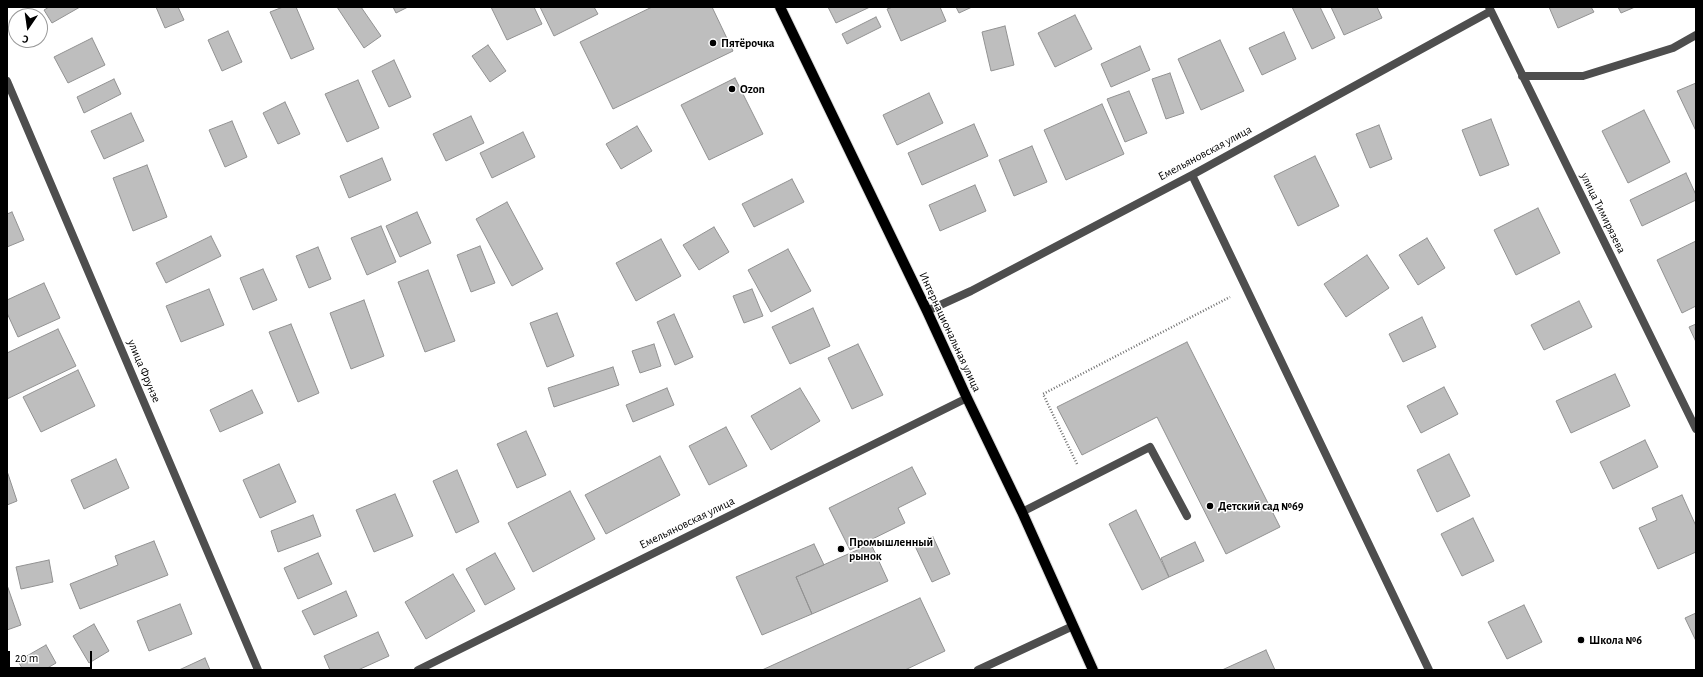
<!DOCTYPE html>
<meta charset="utf-8">
<style>
body{margin:0}
#map{position:relative;width:1703px;height:677px;overflow:hidden;background:#fff;font-family:"Alegreya Sans",sans-serif}
canvas{display:block}
.frame{position:absolute;inset:0;border:8px solid #000;pointer-events:none}
.north{position:absolute;left:8px;top:8px;width:40px;height:40px;box-sizing:border-box;background:#fff;border:1px solid #999;border-radius:50%;rotate:193deg;font-size:11px;font-weight:700;line-height:16px;text-align:center;color:#000}
.north::after{content:'';display:block;margin:auto;width:14px;height:18px;background:#000;clip-path:polygon(50% 0,100% 100%,50% 72%,0 100%)}
.scale{position:absolute;left:8px;top:651px;width:84px;height:18px;box-sizing:border-box;border:2px solid #000;border-top:0;padding-left:5px;font-size:12px;line-height:14px;white-space:nowrap;color:#000;-webkit-text-stroke:3px #fff;paint-order:stroke}
</style>
<div id="map">
<canvas width="1703" height="677"></canvas>
<div class="frame"></div>
<div class="north">С</div>
<div class="scale">20 m</div>
</div>
<script>
const ctx = document.querySelector('canvas').getContext('2d');
ctx.lineJoin = 'round';
function paint(path, color) { ctx.fillStyle = color; ctx.fill(path, 'evenodd'); }
const shape = rows => new Path2D(rows.map(r => 'M' + r).join(''));
function trace(path, color, width, dash) { ctx.strokeStyle = color; ctx.lineWidth = width; ctx.lineCap = dash ? 'butt' : 'round'; ctx.setLineDash(dash || []); ctx.stroke(path); }
function label(font, color, halo, rows, align = 'center') {
  ctx.font = font + ' "Alegreya Sans",sans-serif'; ctx.lineWidth = 3; ctx.setLineDash([]); ctx.textBaseline = 'middle'; ctx.strokeStyle = halo; ctx.fillStyle = color; for (const [text, x, y, turn = 0] of rows) {
    ctx.save(); ctx.translate(x, y); ctx.rotate((+turn || 0) * Math.PI / 180); ctx.textAlign = isNaN(turn) ? turn : align; if (halo) ctx.strokeText(text, 0, 0); ctx.fillText(text, 0, 0); ctx.restore();
  }
}
const building = shape([
 [49,7,80,7,52,23,44,10,49,7],
 [156,7,178,7,184,20,165,28,156,7],
 [283,7,296,7,314,49,291,59,270,12,283,7],
 [337,7,361,7,381,36,364,48,337,7],
 [393,7,408,7,396,13,393,7],
 [491,7,534,7,542,24,507,40,491,7],
 [540,7,594,7,598,14,554,36,540,7],
 [652,7,712,7,733,51,613,109,580,42,652,7],
 [828,7,870,7,836,23,828,7],
 [893,7,940,7,946,21,901,41,887,9,893,7],
 [956,7,972,7,959,13,956,7],
 [1292,7,1320,7,1335,38,1312,49,1292,7],
 [1331,7,1377,7,1382,18,1344,35,1331,7],
 [1549,7,1591,7,1594,12,1558,28,1549,7],
 [1618,7,1635,7,1621,13,1618,7],
 [1075,15,1092,49,1055,67,1038,33,1075,15],
 [876,17,881,27,847,44,842,34,876,17],
 [1005,26,1014,65,991,71,982,32,1005,26],
 [228,31,242,62,222,71,208,40,228,31],
 [1284,32,1296,59,1262,75,1249,48,1284,32],
 [92,38,105,65,68,83,54,57,92,38],
 [1220,40,1244,91,1201,110,1178,59,1220,40],
 [488,45,506,71,490,82,472,56,488,45],
 [1140,46,1150,70,1111,87,1101,64,1140,46],
 [394,60,411,97,389,107,372,71,394,60],
 [1170,73,1184,113,1166,119,1152,79,1170,73],
 [735,78,763,134,709,160,681,105,735,78],
 [114,79,121,94,84,113,77,97,114,79],
 [358,80,379,128,347,142,325,94,358,80],
 [1696,83,1696,131,1677,91,1696,83],
 [1129,91,1147,133,1125,142,1107,99,1129,91],
 [929,93,943,123,897,145,883,115,929,93],
 [285,102,300,134,278,144,263,113,285,102],
 [1102,104,1124,154,1066,180,1044,130,1102,104],
 [1644,110,1670,162,1628,183,1602,131,1644,110],
 [131,113,144,141,104,159,91,131,131,113],
 [471,116,484,143,446,161,433,134,471,116],
 [1491,119,1509,165,1480,176,1462,130,1491,119],
 [232,121,247,157,225,167,209,130,232,121],
 [974,124,988,156,922,185,908,153,974,124],
 [1379,125,1392,159,1370,168,1356,134,1379,125],
 [637,126,652,151,621,169,606,144,637,126],
 [523,132,535,157,492,178,480,153,523,132],
 [1032,146,1047,182,1014,196,999,160,1032,146],
 [1315,156,1339,206,1298,226,1274,176,1315,156],
 [382,158,391,180,349,198,340,176,382,158],
 [147,165,167,217,133,231,113,178,147,165],
 [1686,173,1696,195,1696,200,1642,226,1630,200,1686,173],
 [792,179,804,202,754,227,742,204,792,179],
 [975,185,986,211,940,231,929,205,975,185],
 [507,202,543,269,512,286,476,219,507,202],
 [1538,208,1560,253,1516,275,1494,230,1538,208],
 [12,212,24,240,7,247,7,214,12,212],
 [417,212,431,243,400,257,386,226,417,212],
 [381,226,396,262,367,275,351,238,381,226],
 [714,227,729,252,699,270,683,245,714,227],
 [211,236,221,256,166,283,156,263,211,236],
 [1427,238,1445,268,1418,285,1399,255,1427,238],
 [661,239,681,276,636,301,616,263,661,239],
 [1696,241,1696,306,1682,313,1657,260,1696,241],
 [480,246,495,283,471,292,457,255,480,246],
 [318,247,331,279,309,288,296,256,318,247],
 [788,249,811,291,771,312,748,270,788,249],
 [1367,255,1389,288,1346,317,1324,284,1367,255],
 [263,269,277,300,253,310,240,278,263,269],
 [428,270,455,341,425,352,398,282,428,270],
 [44,283,60,318,18,337,7,313,7,300,44,283],
 [209,289,224,325,181,342,166,306,209,289],
 [752,289,763,316,744,323,733,296,752,289],
 [364,300,384,356,351,369,330,313,364,300],
 [1579,301,1592,327,1544,350,1531,325,1579,301],
 [813,308,830,346,790,364,772,327,813,308],
 [557,313,574,356,547,367,530,323,557,313],
 [674,314,693,357,675,365,657,322,674,314],
 [1422,317,1436,347,1403,362,1389,334,1422,317],
 [291,324,319,393,298,402,269,332,291,324],
 [1696,324,1696,342,1689,327,1696,324],
 [58,329,76,366,7,399,7,353,58,329],
 [1187,342,1280,527,1226,554,1157,417,1082,455,1057,407,1187,342],
 [654,344,661,366,640,373,632,351,654,344],
 [858,344,883,395,852,409,828,358,858,344],
 [613,367,619,385,554,407,548,388,613,367],
 [78,370,95,406,41,432,23,397,78,370],
 [1615,374,1630,406,1571,433,1556,401,1615,374],
 [1444,387,1458,414,1421,433,1407,406,1444,387],
 [667,388,674,405,633,422,626,405,667,388],
 [800,388,820,421,771,450,751,416,800,388],
 [252,390,263,413,220,432,210,410,252,390],
 [726,427,747,466,709,485,689,446,726,427],
 [526,431,546,475,517,488,497,444,526,431],
 [1645,440,1658,467,1613,489,1600,462,1645,440],
 [1449,454,1470,496,1437,512,1417,470,1449,454],
 [660,456,680,495,606,534,585,495,660,456],
 [116,459,129,488,84,509,71,480,116,459],
 [279,464,296,502,260,518,243,480,279,464],
 [912,467,926,494,898,508,905,523,850,550,829,508,912,467],
 [457,470,479,522,456,533,433,481,457,470],
 [7,471,17,501,7,505,7,471],
 [570,491,595,539,533,572,508,523,570,491],
 [395,494,413,536,374,552,356,510,395,494],
 [1682,495,1696,526,1696,552,1658,569,1639,528,1657,520,1652,508,1682,495],
 [1136,510,1169,577,1142,590,1109,524,1136,510],
 [313,515,321,536,278,552,271,531,313,515],
 [1473,518,1494,561,1462,576,1441,534,1473,518],
 [933,537,950,574,932,582,915,546,933,537],
 [154,541,168,575,80,609,70,584,118,565,115,556,154,541],
 [1195,542,1204,561,1169,577,1161,558,1195,542],
 [814,544,824,565,796,577,812,614,762,635,736,577,814,544],
 [871,544,888,581,812,614,796,577,871,544],
 [318,553,332,584,298,599,284,568,318,553],
 [495,553,515,589,485,605,466,569,495,553],
 [49,560,53,582,21,589,16,567,49,560],
 [453,574,475,611,426,639,405,602,453,574],
 [7,585,21,625,7,630,7,585],
 [346,591,357,616,314,635,302,611,346,591],
 [920,598,945,651,905,670,762,670,920,598],
 [180,604,192,634,149,651,137,621,180,604],
 [1524,605,1542,642,1507,659,1488,622,1524,605],
 [1696,613,1696,641,1685,618,1696,613],
 [94,624,109,651,89,663,73,636,94,624],
 [378,632,389,656,358,670,330,670,324,656,378,632],
 [46,645,56,663,44,670,23,670,18,661,46,645],
 [1266,650,1275,670,1222,670,1266,650],
 [205,658,210,670,179,670,205,658]
]);
const path = shape([
 [1077,464,1043,394,1230,297]
]);
const service = shape([
 [1022,512,1150,447,1187,516]
]);
const minor = shape([
 [1489,7,1696,429],
 [1522,76,1583,76,1673,48,1696,35],
 [1192,175,1429,670],
 [927,311,971,291,1192,175,1491,11],
 [418,670,967,398],
 [978,670,1073,626]
]);
const tertiary = shape([
 [7,81,258,670]
]);
const primary = shape([
 [780,7,927,311,967,398,1022,512,1093,670]
]);
const markers = [
 [713,43,4,"#000"],
 [732,89,4,"#000"],
 [1210,506,4,"#000"],
 [841,549,4,"#000"],
 [1581,640,4,"#000"]
];
const poiNames = [
 ["Пятёрочка",721,43],
 ["Ozon",740,89],
 ["Детский сад №69",1218,506],
 ["Промышленный",849,542],
 ["рынок",849,556],
 ["Школа №6",1589,640]
];
const streetNames = [
 ["Емельяновская улица",1205,153,-28],
 ["улица Тимирязева",1603,213,64],
 ["Интернациональная улица",950,332,65],
 ["улица Фрунзе",144,371,67],
 ["Емельяновская улица",687,523,-26]
];
paint(building, '#bebebe');
trace(building, '#929292', 1);
trace(primary, '#dbdbdb', 12);
trace(path, '#707070', 2.5, [1, 2]);
trace(service, '#4e4e4e', 8);
trace(minor, '#4e4e4e', 8);
trace(tertiary, '#4e4e4e', 8);
trace(primary, '#000', 10);
for (const [x, y, r, color] of markers) { const dot = new Path2D(); dot.arc(x, y, r, 0, 2 * Math.PI); ctx.fillStyle = color; ctx.fill(dot); trace(dot, '#fff', 1.5); }
label('bold 12px', '#000', '#fff', poiNames, 'left');
label('12px', '#000', '#fff', streetNames);
</script>
